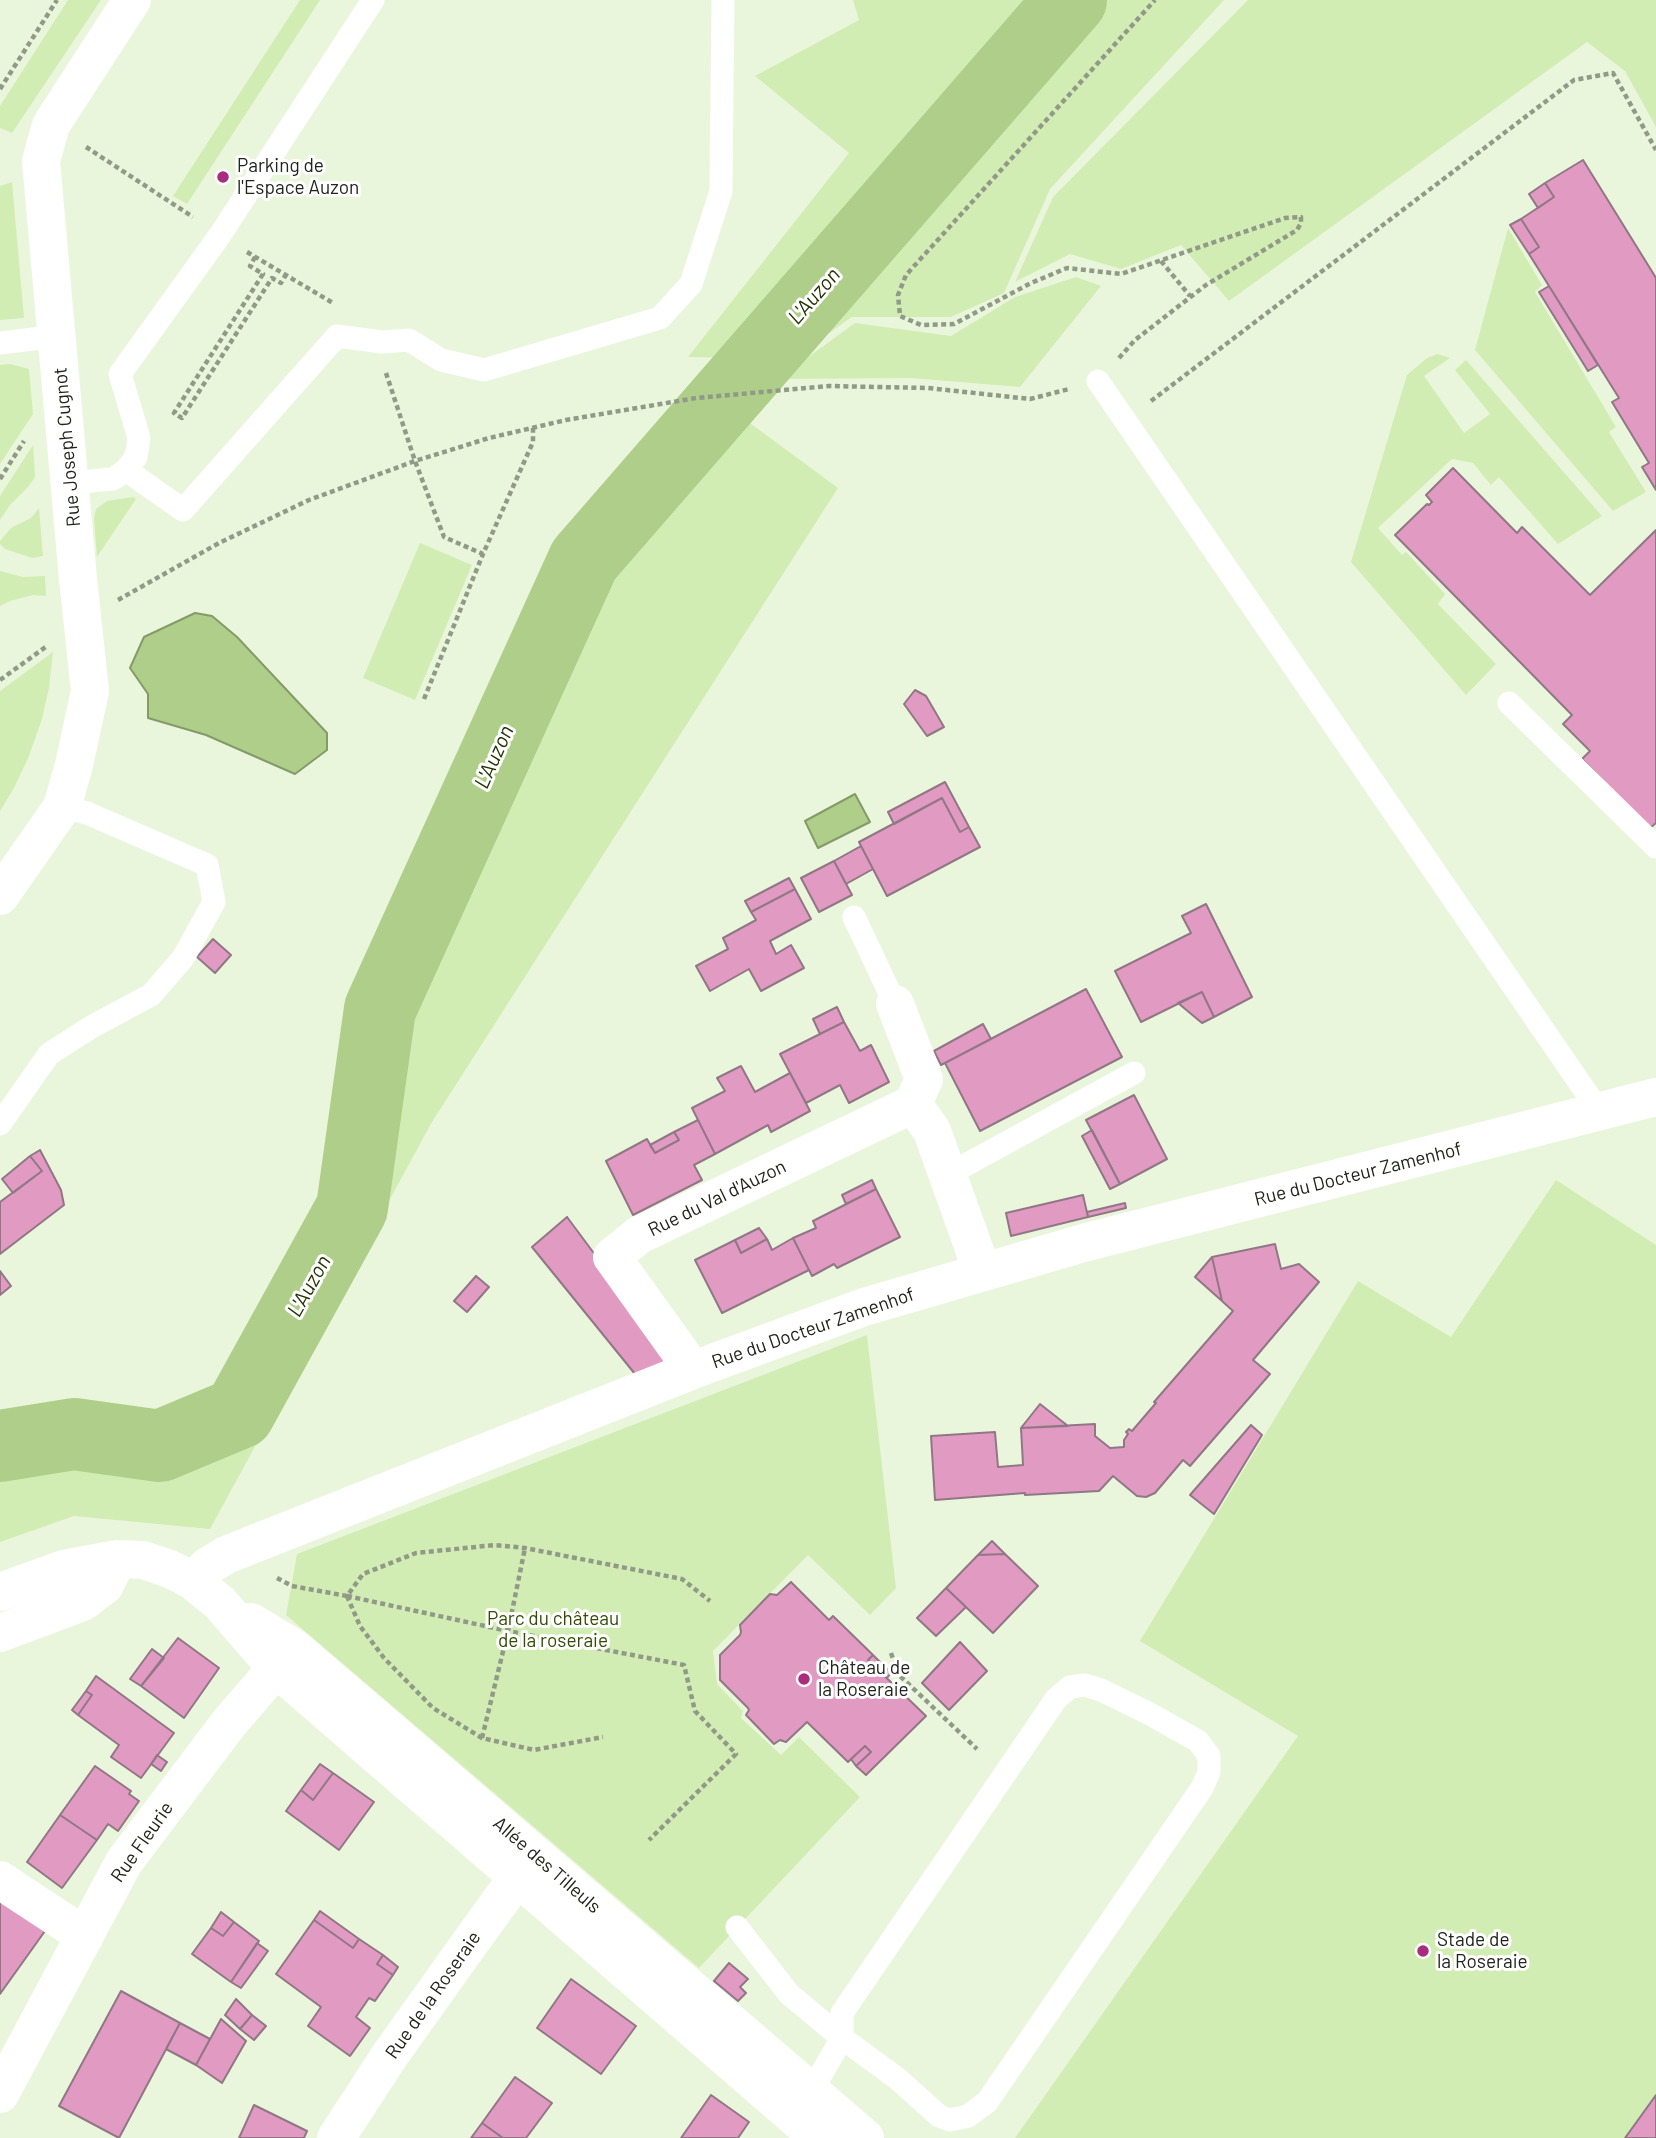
<!DOCTYPE html>
<meta charset="utf-8">
<style>
body{margin:0}
canvas{display:block;background:#e9f6dc}
</style>
<canvas width="1656" height="2138"></canvas>
<script>
const ctx = document.querySelector('canvas').getContext('2d');
ctx.lineJoin = 'round';
function paint(path, color) { ctx.fillStyle = color; ctx.fill(path, 'evenodd'); }
const shape = rows => new Path2D(rows.map(r => 'M' + r).join(''));
function trace(path, color, width, dash) { ctx.strokeStyle = color; ctx.lineWidth = width; ctx.lineCap = dash ? 'butt' : 'round'; ctx.setLineDash(dash || []); ctx.stroke(path); }
function label(font, color, halo, rows, align = 'center') {
  ctx.font = font + ' Barlow,sans-serif'; ctx.lineWidth = 6; ctx.setLineDash([]); ctx.textBaseline = 'middle'; ctx.strokeStyle = halo; ctx.fillStyle = color; for (const [text, x, y, turn = 0] of rows) {
    ctx.save(); ctx.translate(x, y); ctx.rotate((+turn || 0) * Math.PI / 180); ctx.textAlign = isNaN(turn) ? turn : align; if (halo) ctx.strokeText(text, 0, 0); ctx.fillText(text, 0, 0); ctx.restore();
  }
}
const green = shape([
 [68,0,101,0,12,133,0,128,0,106],
 [300,0,320,0,187,204,173,196],
 [853,0,1224,0,1050,189,1004,293,951,317,852,317,792,359,688,357,849,153,755,76,859,20],
 [1248,0,1656,0,1656,127,1625,71,1587,42,1229,301,1181,245,1121,269,1070,254,1015,282,1053,197],
 [12,182,24,318,0,320,0,186],
 [1508,228,1542,285,1535,292,1616,427,1609,432,1646,492,1613,511,1475,350],
 [1076,277,1101,286,1020,387,911,378,778,379,855,323,951,336,1015,297],
 [1438,354,1450,358,1424,376,1464,433,1490,414,1455,370,1466,360,1602,516,1558,544,1499,477,1491,485,1473,463,1452,459,1378,528,1402,555,1406,552,1445,594,1438,604,1496,664,1466,695,1351,562,1407,375,1427,358],
 [10,364,29,369,33,414,0,464,0,365],
 [739,415,838,488,432,1122,210,1529,74,1516,0,1542,0,1461,69,1450,167,1461,248,1424,367,1206,391,1013,595,566],
 [33,445,35,477,28,487,10,505,0,520,0,496],
 [133,497,136,499,97,557,94,519,96,509,107,501],
 [39,508,43,556,32,558,5,549,0,544,0,541,11,528,31,518],
 [420,543,472,565,415,700,363,678],
 [0,571,23,577,45,576,46,596,33,595,10,601,0,606],
 [53,652,49,688,42,719,29,756,14,788,0,811,0,691],
 [1556,1180,1656,1245,1656,2138,1015,2138,1298,1736,1140,1641,1358,1281,1451,1337],
 [867,1335,896,1588,870,1615,808,1555,713,1651,717,1684,743,1711,741,1718,781,1755,799,1737,860,1797,699,1968,286,1615,297,1554]
]);
const water = shape([
 [195,613,212,616,237,637,327,733,327,750,295,774,206,735,148,718,148,694,130,668,144,637,195,613],
 [855,794,870,822,818,848,805,821,855,794]
]);
const river = shape([
 [0,1446,74,1434,160,1446,239,1413,352,1208,380,1009,584,560,1071,0]
]);
const building = shape([
 [1583,160,1656,278,1656,490,1642,467,1649,463,1612,402,1619,398,1529,254,1539,247,1521,219,1554,197,1545,183,1583,160],
 [1545,183,1554,197,1538,208,1529,194,1545,183],
 [1521,219,1539,247,1529,254,1510,225,1521,219],
 [1549,286,1598,365,1588,371,1539,292,1549,286],
 [1453,468,1517,533,1522,527,1590,595,1656,530,1656,823,1649,829,1582,759,1590,751,1563,724,1572,715,1395,535,1427,504,1429,505,1432,502,1426,495,1453,468],
 [915,690,926,696,944,727,927,736,904,704,915,690],
 [945,782,969,827,960,832,942,798,894,824,888,812,945,782],
 [942,798,960,832,969,827,980,847,887,896,859,842,942,798],
 [861,846,873,869,846,884,834,861,861,846],
 [834,861,852,895,819,912,801,878,834,861],
 [789,878,795,889,751,912,745,901,789,878],
 [795,889,811,919,770,941,776,954,791,945,804,968,761,991,749,969,710,991,696,966,728,949,723,938,756,920,751,912,795,889],
 [1206,904,1252,997,1214,1017,1202,992,1141,1022,1115,971,1191,933,1182,916,1206,904],
 [213,939,231,955,215,973,197,957,213,939],
 [1086,989,1122,1057,980,1131,945,1063,1086,989],
 [1202,992,1214,1017,1202,1023,1178,1003,1202,992],
 [837,1007,844,1022,820,1034,813,1019,837,1007],
 [844,1022,860,1051,871,1045,889,1082,849,1103,840,1085,806,1103,780,1054,844,1022],
 [983,1024,991,1039,941,1065,934,1051,983,1024],
 [741,1066,755,1092,790,1073,810,1111,771,1132,768,1125,715,1154,692,1108,725,1091,717,1078,741,1066],
 [1134,1095,1167,1159,1120,1184,1086,1120,1134,1095],
 [698,1120,715,1154,694,1165,702,1180,633,1215,606,1161,647,1139,655,1153,679,1140,674,1132,698,1120],
 [1092,1130,1120,1184,1110,1189,1082,1136,1092,1130],
 [674,1132,679,1140,655,1153,650,1145,674,1132],
 [40,1150,61,1190,64,1205,0,1254,0,1202,42,1171,30,1156,40,1150],
 [30,1156,42,1171,13,1193,2,1179,30,1156],
 [872,1180,876,1189,846,1204,842,1195,872,1180],
 [876,1189,900,1237,837,1268,834,1264,812,1276,793,1238,816,1228,813,1221,876,1189],
 [1083,1195,1088,1217,1011,1236,1006,1213,1083,1195],
 [1125,1203,1126,1208,1088,1217,1087,1212,1125,1203],
 [567,1217,674,1361,635,1374,532,1247,567,1217],
 [759,1228,767,1239,741,1253,735,1240,759,1228],
 [793,1238,809,1270,722,1313,695,1260,735,1240,741,1253,767,1239,772,1250,793,1238],
 [1275,1244,1281,1269,1299,1264,1319,1282,1253,1360,1270,1374,1190,1466,1183,1460,1155,1493,1146,1497,1137,1496,1113,1476,1099,1491,1025,1495,1025,1493,935,1500,931,1436,995,1432,998,1467,1023,1465,1021,1428,1095,1424,1095,1436,1110,1448,1124,1447,1124,1440,1128,1434,1126,1432,1129,1429,1132,1431,1156,1403,1154,1402,1233,1311,1222,1301,1212,1257,1275,1244],
 [1212,1257,1222,1301,1195,1277,1212,1257],
 [0,1271,11,1286,0,1295,0,1271],
 [476,1276,489,1287,467,1312,454,1301,476,1276],
 [1040,1404,1068,1426,1021,1428,1040,1404],
 [1251,1425,1262,1435,1214,1514,1190,1495,1251,1425],
 [992,1541,1005,1554,978,1555,992,1541],
 [1005,1554,1038,1586,993,1633,946,1588,978,1555,1005,1554],
 [791,1582,829,1620,833,1616,873,1655,868,1660,926,1716,866,1775,856,1766,871,1752,865,1746,848,1762,807,1722,786,1742,780,1740,774,1744,746,1715,749,1710,748,1708,720,1680,720,1655,740,1635,741,1632,740,1625,770,1594,777,1595,791,1582],
 [946,1588,966,1607,936,1636,917,1618,946,1588],
 [178,1638,219,1668,184,1718,141,1686,178,1638],
 [960,1642,987,1671,949,1710,922,1683,960,1642],
 [152,1649,164,1658,141,1686,130,1679,152,1649],
 [873,1655,891,1673,887,1678,868,1660,873,1655],
 [96,1676,174,1733,141,1778,111,1757,119,1745,78,1715,92,1695,86,1691,96,1676],
 [86,1691,92,1695,78,1715,72,1710,86,1691],
 [865,1746,871,1752,856,1766,851,1759,865,1746],
 [157,1755,167,1762,161,1771,151,1764,157,1755],
 [320,1764,333,1773,313,1800,301,1790,320,1764],
 [95,1766,131,1791,129,1794,139,1801,118,1831,108,1824,97,1840,60,1815,95,1766],
 [333,1773,374,1802,339,1850,286,1811,301,1790,313,1800,333,1773],
 [60,1815,97,1840,62,1888,27,1862,60,1815],
 [0,1899,45,1931,0,1994,0,1899],
 [320,1911,359,1939,353,1948,314,1920,320,1911],
 [221,1912,234,1922,223,1936,211,1928,221,1912],
 [314,1920,353,1948,359,1939,383,1955,377,1964,393,1975,375,2001,369,1998,356,2017,370,2028,350,2056,308,2026,321,2007,276,1974,314,1920],
 [234,1922,259,1941,231,1982,192,1954,211,1928,223,1936,234,1922],
 [257,1943,268,1951,241,1988,231,1982,257,1943],
 [383,1955,398,1967,393,1975,377,1964,383,1955],
 [729,1963,748,1979,740,1987,746,1993,738,2001,714,1981,729,1963],
 [571,1979,636,2026,601,2074,537,2028,571,1979],
 [121,1991,180,2023,119,2138,59,2106,121,1991],
 [236,1999,252,2015,240,2029,225,2015,236,1999],
 [252,2015,266,2026,254,2040,240,2029,252,2015],
 [221,2019,246,2041,222,2083,196,2065,221,2019],
 [180,2023,210,2039,196,2065,166,2049,180,2023],
 [515,2077,552,2103,526,2138,503,2138,482,2123,515,2077],
 [711,2095,749,2122,738,2138,681,2138,711,2095],
 [1656,2095,1656,2138,1625,2138,1656,2095],
 [254,2105,307,2131,304,2138,239,2138,254,2105],
 [482,2123,503,2138,471,2138,482,2123]
]);
const path = shape([
 [0,89,57,0],
 [86,147,193,217],
 [247,252,333,303],
 [255,257,250,266,263,274,174,413,182,418,272,278,281,283,285,276],
 [1161,261,1190,296],
 [1119,358,1135,340,1206,285,1297,230,1301,223,1301,217,1285,218,1121,274,1067,268,1031,283,954,324,921,325,900,316,898,295,906,275,1155,0],
 [386,373,415,461,444,537,483,554,533,442,533,428],
 [1151,401,1574,80,1613,73,1656,150],
 [0,479,24,441],
 [118,600,219,543,309,500,415,461,489,438,566,420,696,398,829,386,928,388,1030,399,1069,389],
 [0,680,47,646],
 [424,699,483,554],
 [277,1578,292,1586,347,1596,363,1574,416,1553,495,1545,525,1548,682,1579,710,1601],
 [347,1596,508,1631,684,1665,695,1711,736,1754,649,1840],
 [347,1596,360,1626,384,1658,433,1708,482,1738,534,1750,603,1737],
 [891,1653,898,1674,977,1749],
 [482,1738,508,1631,525,1548]
]);
const service = shape([
 [0,343,58,336],
 [1098,381,1599,1111],
 [126,470,183,510,337,336,382,342,409,340,441,360,484,370,660,318,691,284,721,191,723,0],
 [70,483,113,479,126,470,136,457,139,438,120,374,220,235,373,0],
 [1509,703,1656,847],
 [854,917,895,1004],
 [0,1124,49,1054,93,1026,151,995,183,958,214,902,207,865,87,813,62,807],
 [949,1174,1134,1073],
 [737,1927,789,1994,842,2038,898,2079,939,2116,950,2120,968,2116,987,2102,1202,1788,1209,1772,1209,1756,1198,1741,1150,1714,1101,1690,1085,1685,1070,1687,1056,1699,842,2013,842,2038,811,2092]
]);
const minor = shape([
 [0,896,62,807,74,765,90,691,78,579,41,161,51,125,132,0],
 [895,1004,924,1079,913,1104],
 [693,1370,612,1257,639,1235,913,1104,932,1131,982,1271],
 [193,1581,208,1566,226,1555,693,1370,864,1307,1087,1242,1656,1097],
 [0,1592,64,1569,117,1559,143,1560,170,1569,193,1581,220,1603,277,1669,819,2138],
 [251,1622,294,1648,865,2138],
 [0,1633,83,1602,105,1585,117,1559],
 [0,1880,85,1936],
 [0,2094,124,1862,229,1723,292,1650],
 [336,2138,390,2055,477,1933,509,1889,536,1858]
]);
const markers = [
 [223,177,7,"#a92d7f"],
 [804,1679,7,"#a92d7f"],
 [1423,1951,7,"#a92d7f"]
];
const poiNames = [
 ["Parking de",237,166],
 ["l'Espace Auzon",237,188],
 ["Château de",818,1668],
 ["la Roseraie",818,1690],
 ["Stade de",1437,1940],
 ["la Roseraie",1437,1962]
];
const streetNames = [
 ["Rue Joseph Cugnot",67,447,-95],
 ["Rue du Docteur Zamenhof",1358,1174,-14],
 ["Rue du Val d'Auzon",717,1198,-26],
 ["Rue du Docteur Zamenhof",813,1328,-19],
 ["Rue Fleurie",142,1842,-55],
 ["Allée des Tilleuls",547,1865,41],
 ["Rue de la Roseraie",433,1995,-55]
];
const parkNames = [
 ["Parc du château",553,1619],
 ["de la roseraie",553,1641]
];
const waterNames = [
 ["L'Auzon",814,296,-49],
 ["L'Auzon",494,757,-66],
 ["L'Auzon",309,1286,-61]
];
paint(green, '#d2edb4');
paint(water, '#afce8a');
trace(water, '#849b69', 2);
trace(river, '#afce8a', 72);
paint(building, '#e19ac2');
trace(building, '#917785', 2);
trace(path, '#919a87', 4.5, [5, 3.5]);
trace(service, '#fff', 23);
trace(minor, '#fff', 38);
for (const [x, y, r, color] of markers) { const dot = new Path2D(); dot.arc(x, y, r, 0, 2 * Math.PI); ctx.fillStyle = color; ctx.fill(dot); trace(dot, '#fff', 2.5); }
label('19px', '#20251b', '#fff', poiNames, 'left');
label('19px', '#20251b', '#fff', streetNames);
label('19px', '#324d00', '#fff', parkNames);
label('italic 21px', '#223402', '#fff', waterNames);
</script>
